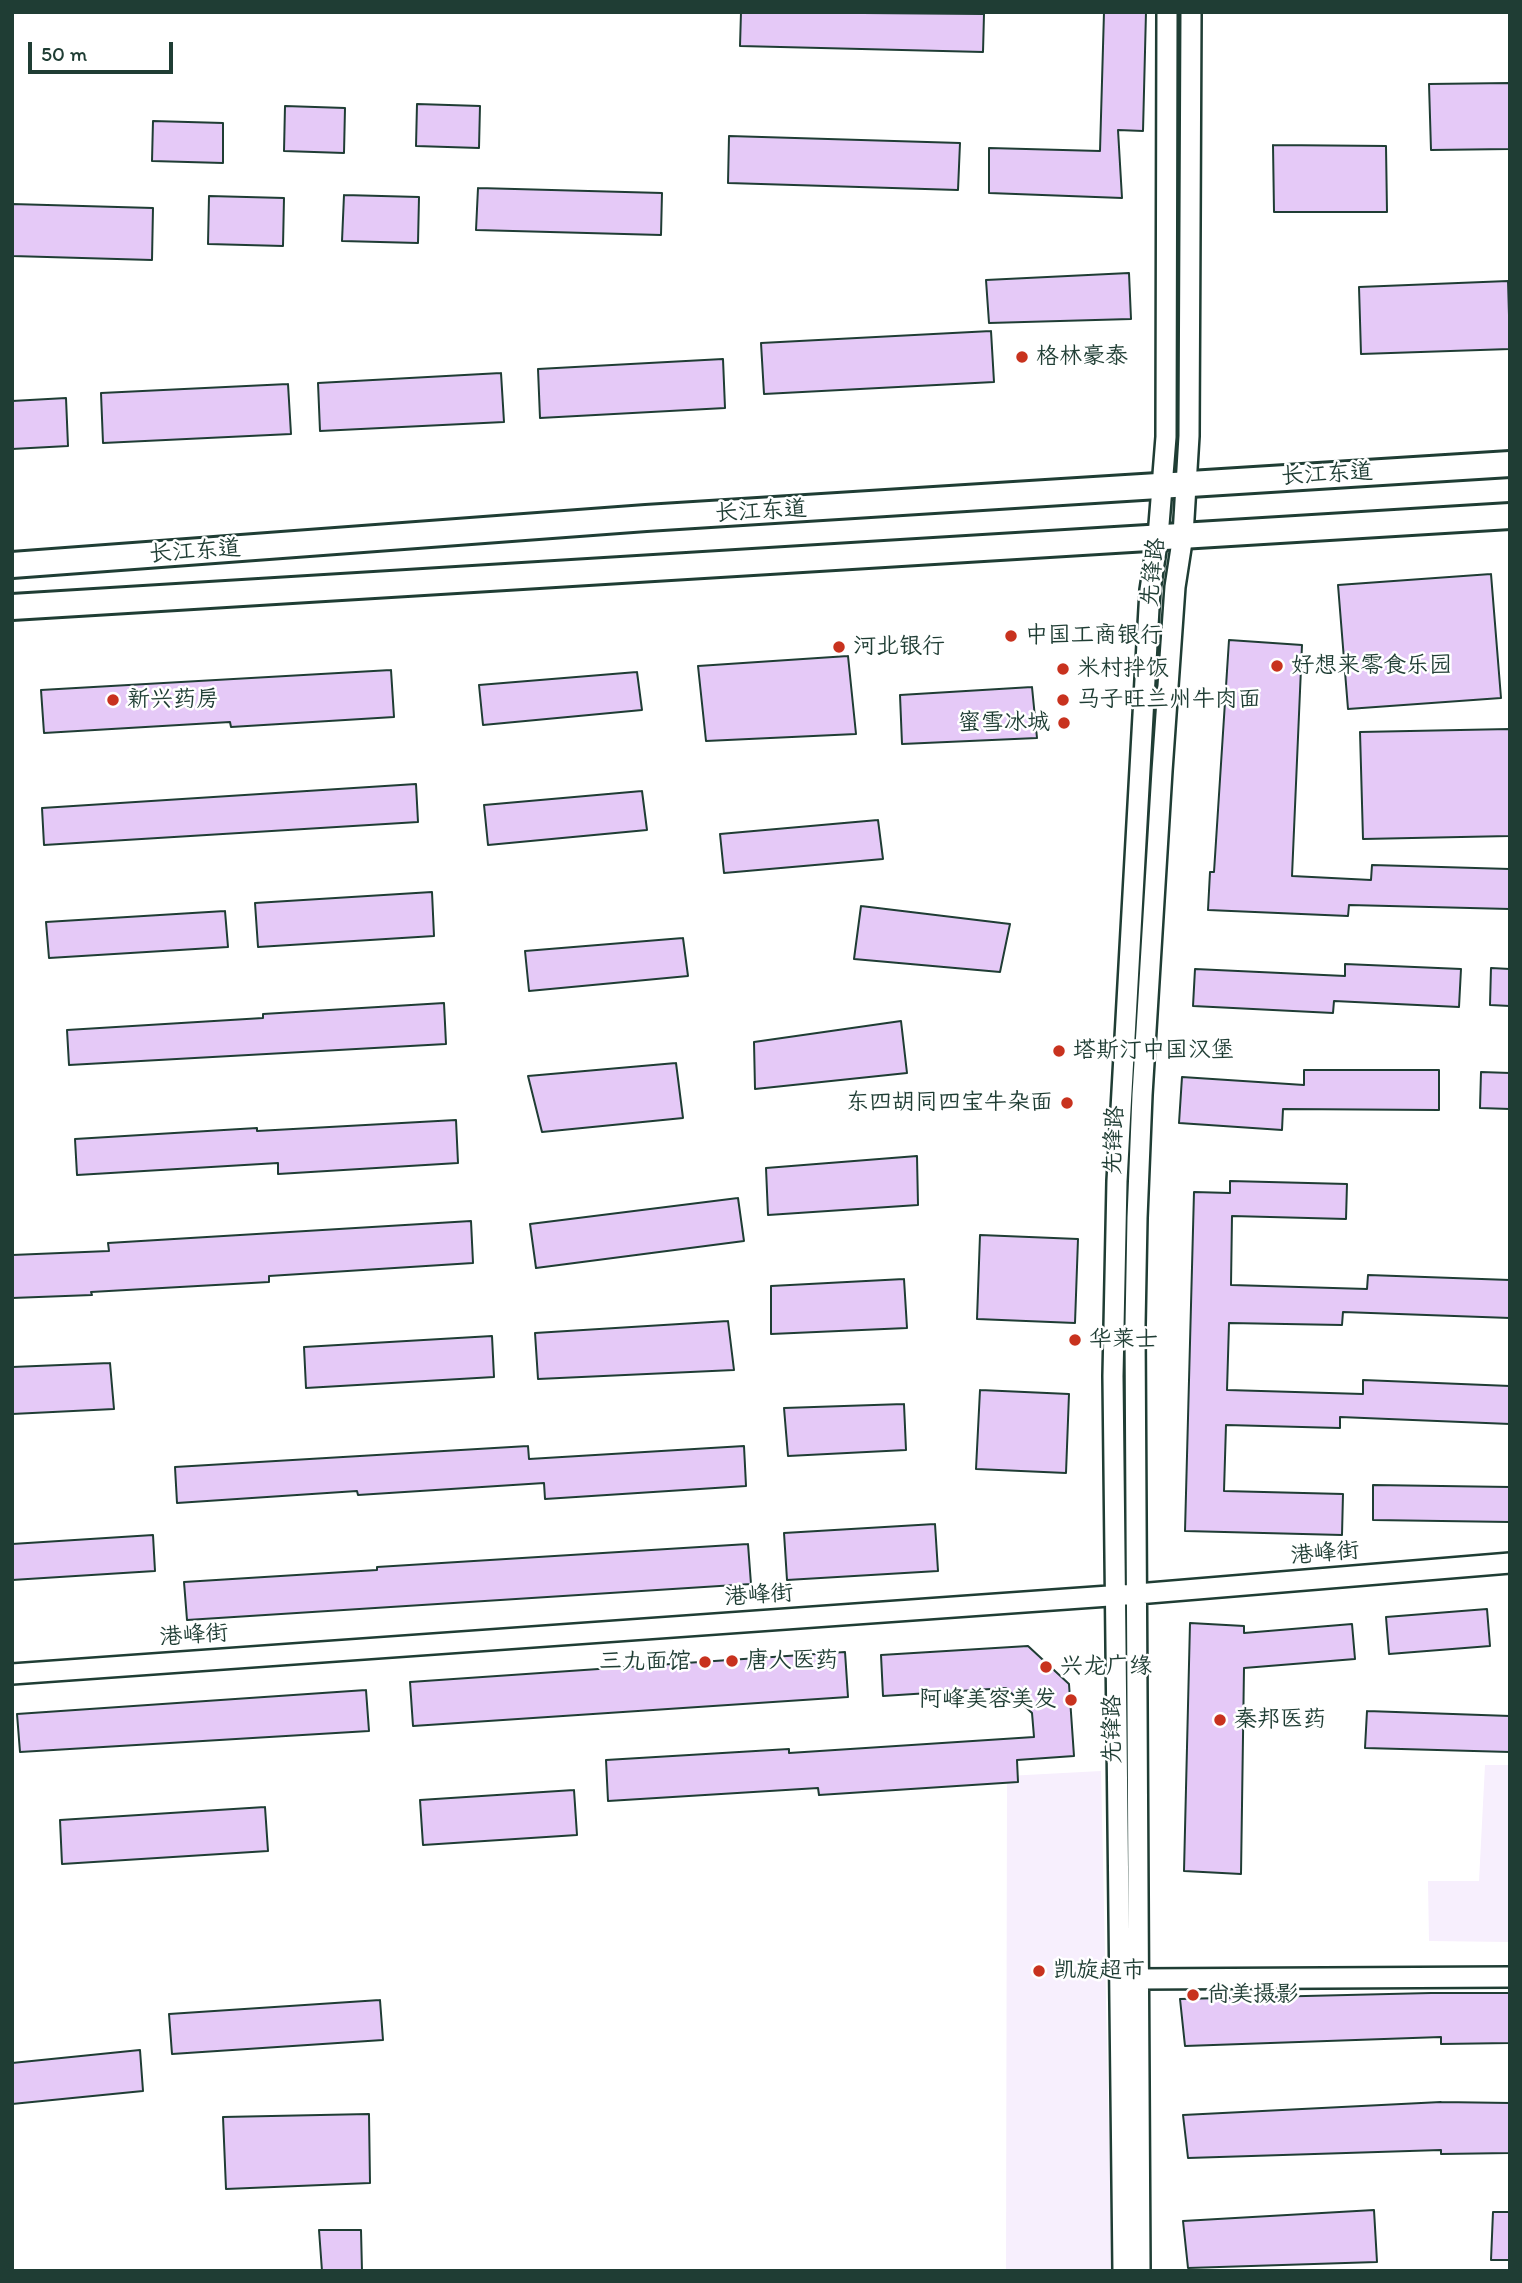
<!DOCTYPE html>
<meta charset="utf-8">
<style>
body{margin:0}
#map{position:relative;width:1522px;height:2283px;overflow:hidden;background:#fff;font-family:Itim,sans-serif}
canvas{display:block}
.frame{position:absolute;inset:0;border:14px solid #1f3d34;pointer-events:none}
.scale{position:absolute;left:28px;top:42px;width:145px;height:32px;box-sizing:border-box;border:4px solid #1f3d34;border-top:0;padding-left:9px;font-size:21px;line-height:24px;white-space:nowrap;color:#1f3d34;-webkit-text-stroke:5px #fff;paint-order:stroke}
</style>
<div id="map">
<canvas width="1522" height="2283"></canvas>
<div class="frame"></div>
<div class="scale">50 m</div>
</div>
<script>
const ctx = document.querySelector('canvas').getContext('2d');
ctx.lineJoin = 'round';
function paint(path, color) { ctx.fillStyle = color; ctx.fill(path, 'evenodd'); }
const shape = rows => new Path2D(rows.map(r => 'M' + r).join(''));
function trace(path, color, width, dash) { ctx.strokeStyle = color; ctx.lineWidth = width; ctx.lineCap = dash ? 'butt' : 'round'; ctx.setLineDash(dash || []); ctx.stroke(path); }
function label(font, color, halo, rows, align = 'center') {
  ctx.font = font + ' Itim,"LXGW WenKai TC",sans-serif'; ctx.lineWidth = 5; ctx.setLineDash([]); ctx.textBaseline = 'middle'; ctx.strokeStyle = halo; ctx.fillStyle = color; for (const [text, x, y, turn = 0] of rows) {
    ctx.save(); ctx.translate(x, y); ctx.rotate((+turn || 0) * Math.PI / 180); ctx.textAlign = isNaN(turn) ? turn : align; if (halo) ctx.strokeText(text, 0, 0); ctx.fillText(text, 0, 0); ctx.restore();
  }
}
const built = shape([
 [1485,1765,1510,1765,1510,1942,1429,1941,1428,1881,1479,1881],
 [1101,1771,1112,2271,1006,2271,1007,1776]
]);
const building = shape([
 [741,12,984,14,983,52,740,46,741,12],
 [1104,12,1146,12,1143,131,1118,130,1122,198,989,193,989,148,1100,151,1104,12],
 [1510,83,1510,149,1431,150,1429,84,1510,83],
 [417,104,480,106,479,148,416,146,417,104],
 [285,106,345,108,344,153,284,151,285,106],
 [153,121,223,123,223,163,152,161,153,121],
 [729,136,960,143,958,190,728,183,729,136],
 [1273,145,1386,146,1387,212,1274,212,1273,145],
 [478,188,662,193,661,235,476,230,478,188],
 [344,195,419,197,418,243,342,241,344,195],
 [209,196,284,198,283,246,208,244,209,196],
 [12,204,153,208,152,260,12,256,12,204],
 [1129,273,1131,319,989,323,986,280,1129,273],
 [1508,281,1510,349,1361,354,1359,287,1508,281],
 [991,331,994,382,764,394,761,343,991,331],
 [723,359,725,408,540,418,538,369,723,359],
 [501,373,504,422,320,431,318,383,501,373],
 [288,384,291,434,103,443,101,393,288,384],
 [66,398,68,446,12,449,12,401,66,398],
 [1491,574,1501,698,1348,709,1338,585,1491,574],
 [1229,640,1302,645,1292,876,1371,880,1372,865,1510,869,1510,909,1349,905,1348,916,1208,910,1210,872,1214,872,1229,640],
 [848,656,856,734,706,741,698,666,848,656],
 [391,670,394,717,231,727,230,722,44,733,41,690,391,670],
 [637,672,642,710,483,725,479,685,637,672],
 [1032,687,1037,738,902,744,900,695,1032,687],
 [1510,729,1510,836,1363,839,1360,732,1510,729],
 [416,784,418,822,44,845,42,808,416,784],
 [642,791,647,830,488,845,484,805,642,791],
 [878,820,883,859,724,873,720,834,878,820],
 [432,892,434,936,258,947,255,903,432,892],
 [861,906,1010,924,1000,972,854,959,861,906],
 [225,911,228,947,49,958,46,922,225,911],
 [683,938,688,976,529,991,525,951,683,938],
 [1345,964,1461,969,1459,1007,1334,1001,1333,1013,1193,1006,1195,969,1345,976,1345,964],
 [1491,968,1510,969,1510,1006,1490,1005,1491,968],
 [444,1003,446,1044,69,1065,67,1030,263,1018,263,1014,444,1003],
 [901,1021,907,1073,755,1089,754,1042,901,1021],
 [676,1063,683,1118,542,1132,528,1076,676,1063],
 [1304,1070,1439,1070,1439,1110,1283,1109,1282,1130,1179,1123,1182,1077,1304,1085,1304,1070],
 [1481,1072,1510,1073,1510,1109,1480,1108,1481,1072],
 [456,1120,458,1163,278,1174,278,1163,77,1175,75,1139,257,1128,257,1131,456,1120],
 [917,1156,918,1205,768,1215,766,1168,917,1156],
 [1230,1181,1347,1184,1346,1219,1232,1216,1231,1285,1367,1289,1368,1275,1510,1280,1510,1318,1343,1312,1342,1325,1229,1323,1227,1390,1363,1394,1363,1380,1510,1386,1510,1424,1340,1417,1340,1428,1226,1425,1224,1491,1343,1494,1342,1535,1185,1531,1194,1192,1230,1193,1230,1181],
 [738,1198,744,1241,536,1268,530,1224,738,1198],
 [471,1221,473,1263,269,1276,269,1282,91,1292,92,1295,12,1298,12,1255,109,1251,108,1243,471,1221],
 [980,1235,1078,1239,1075,1323,977,1319,980,1235],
 [904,1279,907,1328,771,1334,771,1286,904,1279],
 [728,1321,734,1370,538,1379,535,1333,728,1321],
 [492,1336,494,1377,306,1388,304,1347,492,1336],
 [110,1363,114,1409,12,1414,12,1367,110,1363],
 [980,1390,1069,1394,1066,1473,976,1469,980,1390],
 [904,1404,906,1450,788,1456,784,1408,904,1404],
 [528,1446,529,1459,744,1446,746,1486,545,1499,544,1483,358,1495,357,1491,177,1503,175,1467,528,1446],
 [1373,1485,1510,1487,1510,1522,1373,1520,1373,1485],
 [935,1524,938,1571,787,1580,784,1533,935,1524],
 [153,1535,155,1571,12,1580,12,1544,153,1535],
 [748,1544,751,1584,187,1620,184,1582,377,1570,377,1567,748,1544],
 [1487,1609,1490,1646,1389,1654,1386,1617,1487,1609],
 [1190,1623,1244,1626,1244,1633,1352,1624,1355,1659,1244,1668,1241,1874,1184,1871,1190,1623],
 [1028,1646,1069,1684,1074,1756,1017,1760,1018,1782,819,1795,818,1788,608,1801,606,1760,789,1749,789,1753,1034,1737,1032,1713,1006,1688,883,1696,881,1655,1028,1646],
 [845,1652,848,1697,413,1726,410,1682,845,1652],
 [366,1690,369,1731,20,1752,17,1714,366,1690],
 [1367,1711,1510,1716,1510,1752,1365,1748,1367,1711],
 [574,1790,577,1835,423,1845,420,1800,574,1790],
 [265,1807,268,1851,62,1864,60,1820,265,1807],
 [1431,1993,1510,1993,1510,2043,1441,2044,1441,2037,1185,2046,1180,1999,1431,1993],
 [380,2000,383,2040,172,2054,169,2014,380,2000],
 [140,2050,143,2091,12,2104,12,2063,140,2050],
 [1441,2102,1510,2103,1510,2153,1441,2154,1441,2150,1188,2158,1183,2115,1441,2102],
 [369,2114,370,2183,226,2189,223,2117,369,2114],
 [1374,2210,1377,2262,1188,2268,1183,2221,1374,2210],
 [1493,2212,1510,2212,1510,2260,1491,2260,1493,2212],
 [319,2230,361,2230,362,2271,322,2271,319,2230]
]);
const minor = shape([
 [12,1674,1137,1594,1510,1563],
 [1139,1979,1510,1977],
 [1123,2271,1113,1376,1117,1181,1150,590,1158,537,1166,437,1167,12],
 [1140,2271,1135,1325,1137,1218,1142,1095,1162,771,1175,587,1183,535,1189,436,1191,12]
]);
const major = shape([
 [12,565,646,518,1510,464],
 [12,607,1510,516]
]);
const markers = [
 [1022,357,7,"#c8321e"],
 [1011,636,7,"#c8321e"],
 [839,647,7,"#c8321e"],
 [1277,666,7,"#c8321e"],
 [1063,669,7,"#c8321e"],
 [113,700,7,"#c8321e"],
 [1063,700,7,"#c8321e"],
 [1064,723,7,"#c8321e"],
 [1059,1051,7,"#c8321e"],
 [1067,1103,7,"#c8321e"],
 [1075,1340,7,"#c8321e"],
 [732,1661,7,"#c8321e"],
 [705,1662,7,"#c8321e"],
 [1046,1667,7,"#c8321e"],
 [1071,1700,7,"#c8321e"],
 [1220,1720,7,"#c8321e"],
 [1039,1971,7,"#c8321e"],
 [1193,1995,7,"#c8321e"]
];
const poiNames = [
 ["格林豪泰",1036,357],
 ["中国工商银行",1025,636],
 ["河北银行",853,647],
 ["好想来零食乐园",1291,666],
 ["米村拌饭",1077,669],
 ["新兴药房",127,700],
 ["马子旺兰州牛肉面",1077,700],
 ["蜜雪冰城",1050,723,"right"],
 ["塔斯汀中国汉堡",1073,1051],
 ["东四胡同四宝牛杂面",1053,1103,"right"],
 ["华莱士",1089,1340],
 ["唐人医药",746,1661],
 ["三九面馆",691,1662,"right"],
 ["兴龙广缘",1060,1667],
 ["阿峰美容美发",1057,1700,"right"],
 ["秦邦医药",1234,1720],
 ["凯旋超市",1053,1971],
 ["尚美摄影",1207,1995]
];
const streetNames = [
 ["长江东道",1327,475,-3],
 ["长江东道",761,512,-3],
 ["长江东道",195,552,-4],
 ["先锋路",1154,572,-84],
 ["先锋路",1115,1140,-88],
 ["港峰街",1325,1554,-5],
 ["港峰街",759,1596,-4],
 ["港峰街",194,1636,-4],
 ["先锋路",1113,1729,-90]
];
paint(built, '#f7effd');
paint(building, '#e5c9f7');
trace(building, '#1f3d34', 2);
trace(minor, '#1f3d34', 24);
trace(major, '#1f3d34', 30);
trace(minor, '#fff', 19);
trace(major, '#fff', 24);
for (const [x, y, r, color] of markers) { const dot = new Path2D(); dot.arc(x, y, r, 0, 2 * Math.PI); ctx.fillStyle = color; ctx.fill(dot); trace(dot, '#fff', 2.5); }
label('23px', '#1f3d34', '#fff', poiNames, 'left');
label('23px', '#1f3d34', '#fff', streetNames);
</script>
